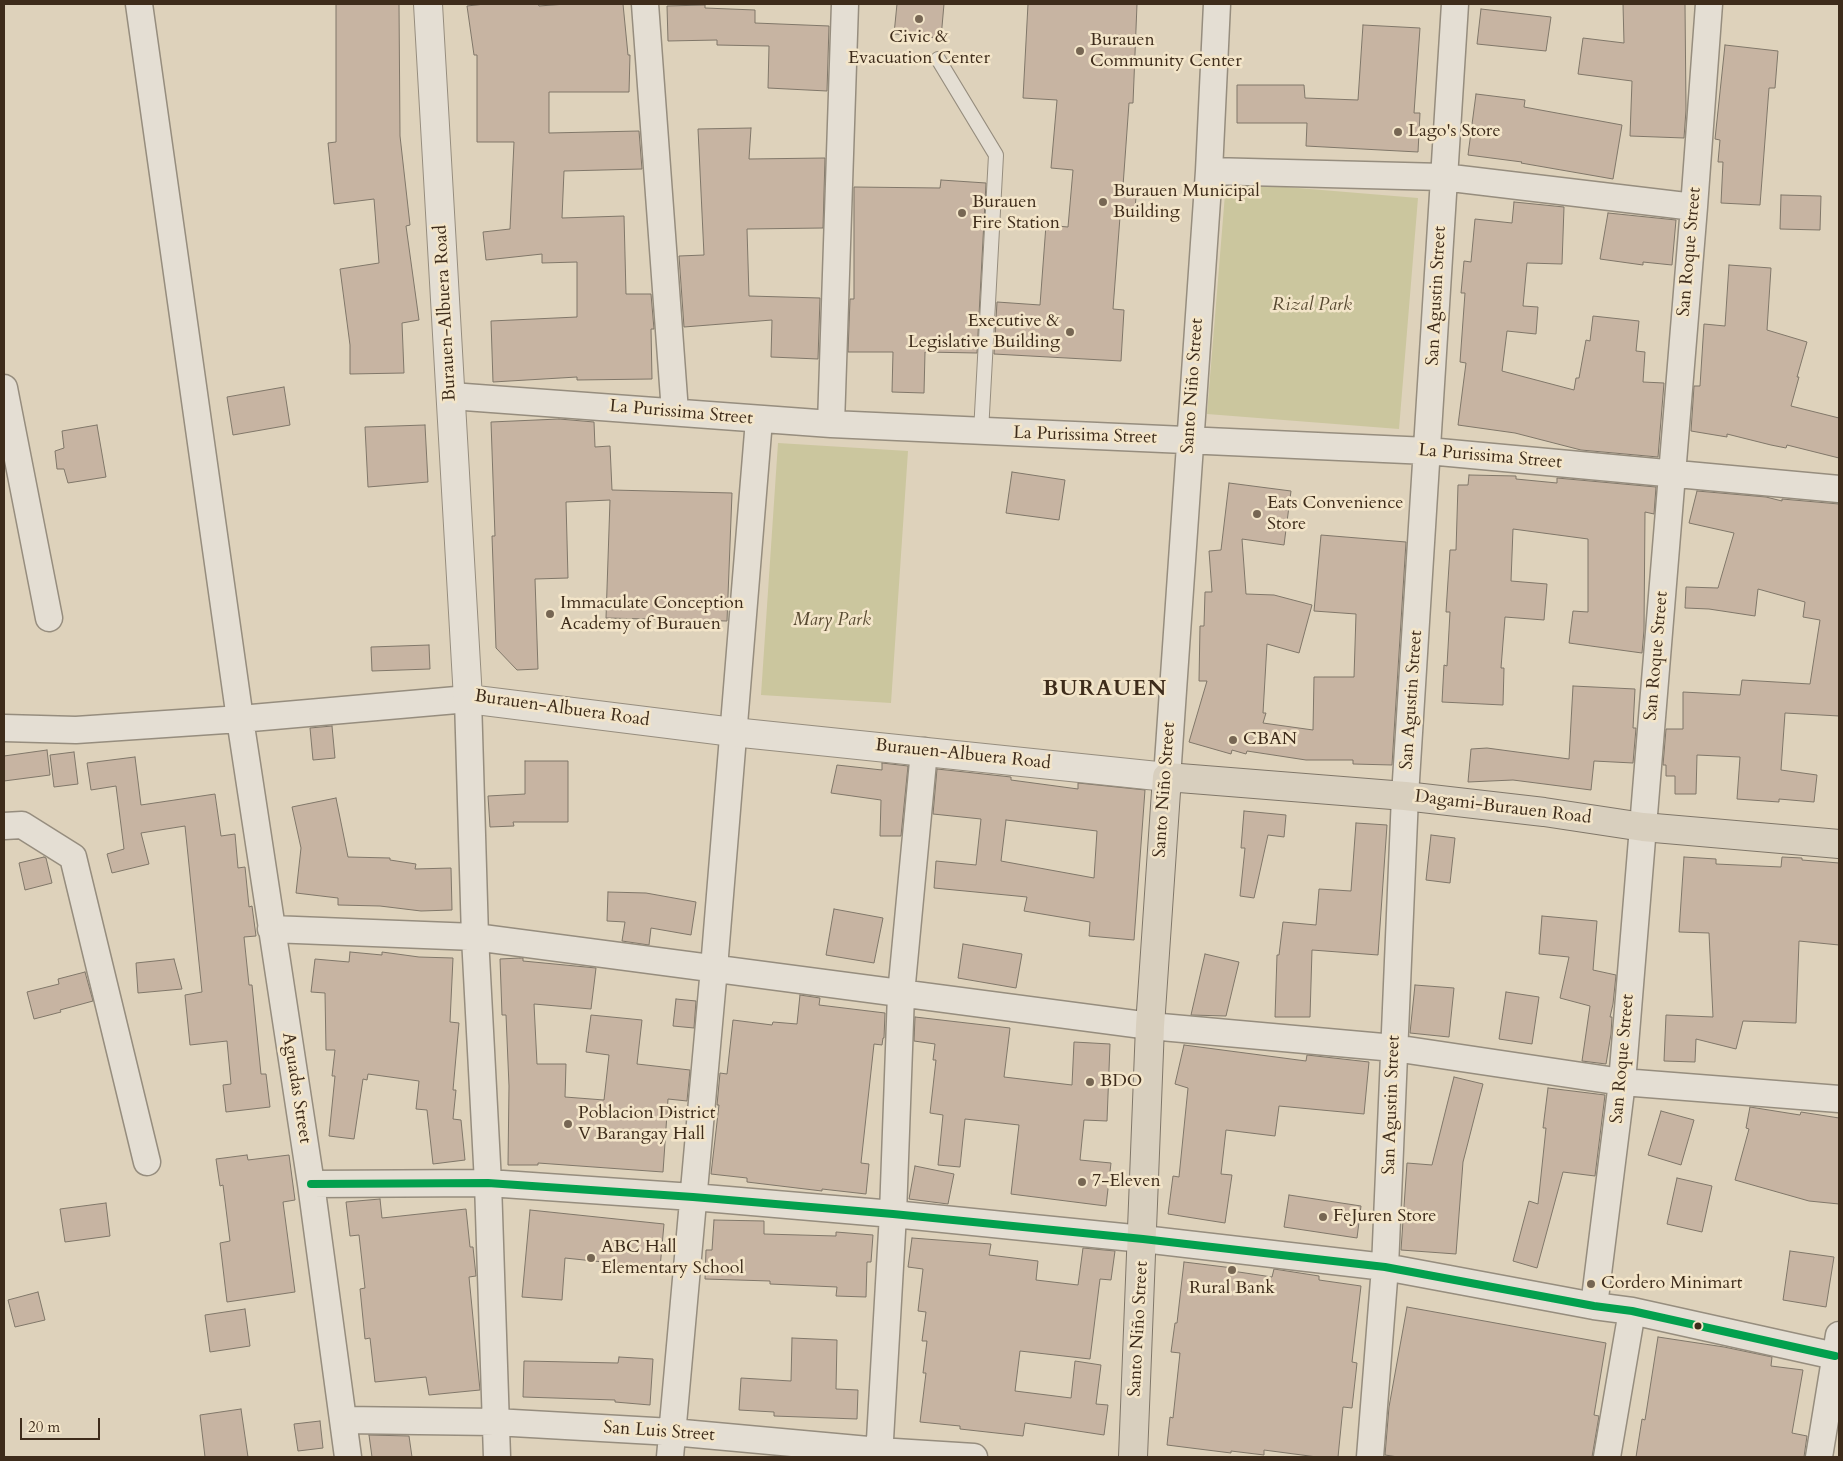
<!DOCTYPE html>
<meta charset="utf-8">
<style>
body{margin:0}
#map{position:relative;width:1843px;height:1461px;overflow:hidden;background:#ded2bb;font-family:Cardo,serif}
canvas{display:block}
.frame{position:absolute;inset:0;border:5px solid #3e2c1b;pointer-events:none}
.scale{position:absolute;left:20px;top:1418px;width:80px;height:22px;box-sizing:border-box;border:2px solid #3e2c1b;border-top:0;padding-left:6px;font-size:15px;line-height:18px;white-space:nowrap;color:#3e2c1b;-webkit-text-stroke:4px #f3e5c9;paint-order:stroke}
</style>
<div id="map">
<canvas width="1843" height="1461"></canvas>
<div class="frame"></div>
<div class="scale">20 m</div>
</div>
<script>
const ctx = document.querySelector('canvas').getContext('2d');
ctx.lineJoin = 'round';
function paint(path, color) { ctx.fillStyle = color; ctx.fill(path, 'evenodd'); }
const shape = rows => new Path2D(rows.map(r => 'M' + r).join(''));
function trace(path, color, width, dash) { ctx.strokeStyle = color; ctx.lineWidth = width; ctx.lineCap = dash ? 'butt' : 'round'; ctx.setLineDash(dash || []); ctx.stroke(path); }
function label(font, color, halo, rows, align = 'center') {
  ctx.font = font + ' Cardo,serif'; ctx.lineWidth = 5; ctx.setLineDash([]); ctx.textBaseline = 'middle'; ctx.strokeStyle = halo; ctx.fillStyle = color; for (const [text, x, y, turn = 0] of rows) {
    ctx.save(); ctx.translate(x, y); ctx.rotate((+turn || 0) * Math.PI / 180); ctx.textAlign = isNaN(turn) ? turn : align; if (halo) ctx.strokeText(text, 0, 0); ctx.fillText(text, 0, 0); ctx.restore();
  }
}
const green = shape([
 [1226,182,1418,198,1399,429,1207,414],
 [778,443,908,451,891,703,761,695]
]);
const building = shape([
 [336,4,399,4,400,136,410,225,406,226,419,320,402,323,404,373,350,374,350,345,340,269,379,263,374,199,334,204,328,143,336,142,336,4],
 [485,4,538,4,539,6,566,4,623,4,628,55,630,55,629,92,549,92,549,133,639,131,642,169,564,171,562,218,624,216,626,294,651,294,654,329,651,329,652,379,577,380,577,377,493,382,491,321,577,317,577,262,542,263,542,254,486,260,483,232,510,229,514,142,477,142,477,55,474,55,467,6,485,4],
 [897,4,944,4,941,38,894,34,897,4],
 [1028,4,1137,4,1133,103,1129,103,1123,186,1137,187,1134,218,1120,217,1113,309,1124,310,1121,361,994,354,997,302,1040,305,1046,225,1068,227,1073,170,1051,168,1057,100,1023,98,1028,4],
 [1623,4,1685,4,1686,110,1684,138,1630,136,1632,81,1578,74,1583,38,1624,43,1623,4],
 [705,5,705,8,755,10,755,23,829,26,827,91,768,88,769,46,717,45,717,40,668,41,667,6,705,5],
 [1481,9,1551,17,1546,51,1477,44,1481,9],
 [1363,25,1420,28,1414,113,1420,113,1418,152,1306,146,1307,123,1237,123,1237,85,1304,85,1305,98,1358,100,1363,25],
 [1725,45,1778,51,1775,88,1769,88,1760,205,1721,203,1723,162,1718,162,1720,140,1715,139,1725,45],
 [1476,94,1525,100,1524,107,1622,125,1613,179,1521,163,1522,162,1468,155,1476,94],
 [751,128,749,159,825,158,823,228,747,229,749,296,820,298,818,359,771,357,772,320,684,327,679,256,704,255,698,129,751,128],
 [941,180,986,183,977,353,925,352,924,393,892,392,893,352,848,352,850,299,854,299,854,187,940,188,941,180],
 [1781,195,1821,196,1820,230,1780,229,1781,195],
 [1514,202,1564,207,1562,264,1527,263,1523,306,1538,307,1536,334,1507,331,1502,371,1574,390,1576,378,1579,378,1586,340,1590,341,1593,316,1639,321,1636,351,1645,352,1643,382,1664,383,1658,457,1581,450,1515,433,1458,425,1466,363,1460,362,1465,293,1461,293,1464,261,1471,262,1475,219,1512,223,1514,202],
 [1608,213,1676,220,1672,265,1643,262,1643,265,1600,259,1608,213],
 [1729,265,1771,268,1767,330,1807,342,1797,377,1799,377,1791,406,1839,418,1839,458,1787,445,1786,448,1771,445,1727,434,1727,437,1691,431,1694,386,1700,386,1704,324,1725,326,1729,265],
 [284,387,290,425,233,435,227,397,284,387],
 [559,419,594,422,595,447,610,446,612,490,732,493,727,621,606,618,610,500,566,502,568,578,535,579,538,669,517,670,496,648,492,536,495,536,491,422,559,419],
 [97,425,106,477,68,483,64,469,57,469,55,451,64,448,62,431,97,425],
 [425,425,428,482,368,487,365,427,425,425],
 [1012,472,1065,480,1059,520,1006,513,1012,472],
 [1469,475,1516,476,1516,479,1557,483,1557,478,1656,487,1654,514,1645,512,1644,630,1642,653,1569,643,1573,611,1588,612,1588,539,1513,529,1511,581,1547,584,1544,620,1505,617,1501,668,1504,668,1503,705,1442,702,1444,665,1447,666,1450,612,1446,612,1450,550,1456,550,1458,485,1468,485,1469,475],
 [1229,483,1291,491,1284,545,1242,539,1246,594,1274,595,1312,605,1299,653,1267,644,1263,713,1266,713,1263,723,1313,730,1314,677,1354,677,1356,614,1314,611,1321,535,1406,542,1392,765,1353,764,1353,760,1306,760,1247,751,1246,754,1232,750,1231,754,1189,742,1207,681,1199,681,1200,626,1204,626,1205,592,1212,592,1209,551,1221,550,1229,483],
 [1697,491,1766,497,1782,501,1782,499,1839,504,1839,716,1785,713,1781,770,1817,775,1814,802,1779,799,1779,802,1737,799,1740,757,1697,755,1696,794,1675,794,1675,776,1666,776,1666,765,1663,765,1666,729,1683,729,1683,692,1740,695,1742,680,1810,684,1820,620,1803,617,1805,602,1758,589,1755,616,1709,609,1685,608,1686,587,1718,588,1734,533,1689,523,1697,491],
 [429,645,430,669,372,671,371,647,429,645],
 [1573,686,1635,689,1633,728,1636,728,1633,763,1594,761,1591,790,1513,780,1468,782,1471,749,1487,748,1569,759,1573,686],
 [332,726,335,758,313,760,310,728,332,726],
 [47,750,50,775,4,781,4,756,47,750],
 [74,752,78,784,54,787,50,755,74,752],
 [135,757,141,805,215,794,221,836,235,834,238,868,245,867,249,907,252,906,256,936,244,937,249,985,252,985,261,1074,266,1074,270,1107,226,1112,223,1085,231,1084,227,1041,190,1045,185,995,202,992,185,826,141,833,149,864,112,873,107,854,124,849,116,786,91,790,87,763,135,757],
 [525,761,568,761,568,822,513,822,514,826,490,827,488,796,525,794,525,761],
 [882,763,908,766,901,836,880,836,881,800,831,793,837,765,882,770,882,763],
 [937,769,1011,777,1011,780,1078,789,1078,783,1145,790,1134,940,1089,936,1090,922,1024,911,1027,897,934,888,936,861,976,865,981,819,933,814,937,769],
 [1006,820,1097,831,1094,878,1001,861,1006,820],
 [336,798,348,857,390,858,390,860,416,864,415,869,451,868,452,910,421,911,380,906,338,905,338,898,296,893,301,848,292,807,336,798],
 [1244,811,1286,815,1284,837,1268,835,1254,898,1240,896,1245,848,1241,848,1244,811],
 [1356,823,1387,825,1378,955,1312,950,1310,1017,1275,1017,1277,955,1279,955,1283,922,1316,925,1319,889,1351,891,1356,823],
 [1431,835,1455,838,1450,883,1426,880,1431,835],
 [44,857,46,858,52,883,25,890,19,863,44,857],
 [1684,857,1716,859,1716,864,1781,867,1782,857,1802,858,1802,860,1839,863,1839,945,1799,941,1796,1023,1743,1021,1736,1049,1696,1039,1695,1062,1664,1061,1666,1015,1713,1017,1709,933,1679,932,1684,857],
 [608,892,646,893,696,902,691,935,651,928,649,945,622,941,625,922,607,921,608,892],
 [834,909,883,918,874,963,826,955,834,909],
 [1542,916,1597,921,1593,970,1616,975,1613,1004,1610,1017,1612,1017,1611,1034,1606,1064,1582,1061,1590,1006,1560,998,1569,957,1539,954,1542,916],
 [963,944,1022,954,1016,988,958,978,963,944],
 [350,952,382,955,382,952,419,957,453,958,450,1022,459,1023,453,1090,456,1090,453,1119,461,1120,465,1160,433,1164,427,1110,416,1109,419,1081,368,1074,367,1080,363,1079,354,1139,329,1136,335,1076,332,1076,335,1050,326,1050,325,993,311,992,315,959,349,962,350,952],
 [1205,954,1239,962,1226,1016,1191,1015,1205,954],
 [520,958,523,958,523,961,596,968,591,1009,534,1004,537,1064,566,1064,565,1097,604,1100,609,1055,586,1052,591,1015,642,1020,637,1064,690,1070,687,1101,668,1099,663,1172,538,1163,538,1165,508,1165,509,1086,506,1015,502,1015,500,959,520,958],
 [174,959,182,989,138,993,136,963,174,959],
 [85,972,93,1001,60,1010,61,1012,34,1019,27,992,59,984,58,979,85,972],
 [1415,985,1454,988,1449,1037,1410,1033,1415,985],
 [1506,992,1539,997,1532,1044,1499,1039,1506,992],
 [800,995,820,998,819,1005,885,1013,884,1038,883,1038,882,1045,874,1044,861,1163,869,1164,866,1194,822,1189,822,1191,747,1182,747,1178,711,1174,719,1105,717,1105,720,1073,727,1074,733,1020,772,1025,773,1022,797,1024,800,995],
 [676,999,696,1001,694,1028,673,1026,676,999],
 [915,1017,1010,1028,1004,1077,1072,1085,1074,1042,1110,1044,1107,1121,1084,1120,1080,1160,1111,1163,1106,1206,1011,1194,1019,1125,965,1119,960,1167,938,1165,943,1115,930,1113,936,1060,933,1060,935,1044,914,1041,915,1017],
 [1184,1045,1306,1061,1307,1055,1369,1062,1364,1114,1279,1106,1275,1136,1226,1130,1221,1174,1232,1175,1225,1223,1168,1214,1173,1176,1179,1177,1188,1088,1175,1084,1184,1045],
 [1454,1077,1483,1084,1463,1162,1456,1254,1401,1250,1407,1163,1432,1165,1454,1077],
 [1548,1088,1605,1095,1595,1176,1563,1172,1537,1268,1513,1261,1529,1201,1538,1204,1546,1128,1543,1128,1548,1088],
 [1750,1107,1800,1115,1801,1112,1839,1118,1839,1204,1809,1201,1735,1180,1749,1129,1746,1128,1750,1107],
 [1661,1111,1694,1120,1681,1165,1648,1155,1661,1111],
 [247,1155,248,1160,289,1155,295,1200,283,1202,295,1292,227,1302,220,1243,230,1241,223,1185,220,1186,216,1159,247,1155],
 [915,1166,954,1174,948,1204,909,1199,915,1166],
 [1677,1178,1712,1186,1702,1232,1667,1224,1677,1178],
 [1289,1195,1361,1206,1357,1238,1284,1227,1289,1195],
 [380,1199,382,1218,466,1209,470,1247,473,1247,476,1276,469,1277,480,1390,429,1395,426,1377,375,1382,370,1338,365,1339,360,1289,365,1288,359,1235,350,1236,346,1202,380,1199],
 [106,1203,110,1236,65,1242,60,1209,106,1203],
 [530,1210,664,1224,660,1268,565,1258,562,1300,522,1297,530,1210],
 [714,1220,764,1221,764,1234,836,1236,836,1232,873,1235,871,1262,867,1262,866,1297,836,1296,837,1287,770,1284,770,1281,705,1279,706,1250,712,1250,714,1220],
 [912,1238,991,1244,989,1255,1038,1261,1036,1280,1078,1285,1083,1248,1115,1251,1111,1280,1100,1279,1090,1359,1020,1351,1015,1391,1071,1398,1075,1361,1101,1365,1096,1404,1108,1405,1104,1435,1025,1423,1023,1436,960,1429,960,1426,920,1422,926,1373,923,1373,927,1341,922,1341,926,1312,918,1311,923,1269,908,1267,912,1238],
 [1790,1251,1834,1257,1826,1307,1783,1300,1790,1251],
 [1184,1262,1233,1268,1232,1271,1272,1277,1274,1269,1319,1276,1319,1280,1361,1286,1352,1362,1357,1363,1352,1408,1343,1407,1338,1457,1317,1457,1264,1450,1264,1455,1231,1451,1231,1453,1167,1445,1170,1417,1173,1418,1180,1353,1171,1352,1175,1323,1177,1323,1184,1262],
 [38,1292,45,1320,15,1327,8,1300,38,1292],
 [1407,1307,1606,1343,1594,1415,1599,1416,1592,1457,1398,1457,1385,1455,1389,1407,1407,1307],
 [245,1309,250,1346,210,1352,205,1315,245,1309],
 [1658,1337,1724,1347,1772,1357,1771,1366,1803,1370,1792,1433,1807,1436,1804,1457,1636,1457,1642,1419,1645,1420,1658,1337],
 [792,1338,837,1340,836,1389,858,1390,857,1419,774,1416,774,1412,739,1410,741,1378,791,1381,792,1338],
 [619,1357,653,1359,650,1405,615,1402,615,1400,523,1397,524,1361,618,1363,619,1357],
 [241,1409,248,1457,205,1457,200,1415,241,1409],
 [320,1421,323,1448,298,1451,294,1424,320,1421],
 [369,1435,409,1436,412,1457,372,1457,369,1435]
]);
const service = shape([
 [938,59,996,155,981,432]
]);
const minor = shape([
 [139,4,240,719,311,1184,348,1457],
 [645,4,675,412],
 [1209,171,1443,177,1694,207],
 [4,388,49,618],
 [451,396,831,424,1428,451,1839,489],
 [831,424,845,4],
 [4,728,76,730,240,719,468,699,475,937,488,1183,497,1457],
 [1167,777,1209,171,1217,4],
 [4,826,22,825,73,857,147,1162],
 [271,929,475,937,1150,1026,1394,1048,1622,1082,1839,1099],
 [311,1184,488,1183,693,1197,893,1214,1143,1239,1385,1267,1594,1306,1632,1311,1835,1356],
 [1594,1306,1622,1082,1694,207,1709,4],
 [344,1420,495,1422,672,1432,879,1451,974,1457],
 [670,1457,714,968,759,420],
 [879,1457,893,1214,901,994,924,751],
 [1370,1457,1385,1267,1405,796,1455,4],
 [1607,1457,1632,1311],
 [1819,1457,1839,1335]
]);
const tertiary = shape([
 [428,4,468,699,733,732,1167,777]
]);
const primary = shape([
 [1133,1457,1150,1026,1167,777,1405,796,1544,812,1643,827,1839,844]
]);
const bus1 = shape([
 [311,1184,488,1183,693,1197,893,1214,1143,1239,1385,1267,1594,1306,1632,1311,1835,1356]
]);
const markers = [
 [919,19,5,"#766653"],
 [1080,51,5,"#766653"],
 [1398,132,5,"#766653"],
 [1103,202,5,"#766653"],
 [962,213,5,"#766653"],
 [1070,332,5,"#766653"],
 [1257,514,5,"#766653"],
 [550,614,5,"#766653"],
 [1233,740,5,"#766653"],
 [1090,1082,5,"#766653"],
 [568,1124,5,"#766653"],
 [1082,1182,5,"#766653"],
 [1323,1217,5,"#766653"],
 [591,1258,5,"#766653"],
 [1232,1270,5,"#766653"],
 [1591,1284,5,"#766653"],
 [1698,1326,4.5,"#3e2c1b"]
];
const poiNames = [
 ["Civic &",919,38,"center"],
 ["Evacuation Center",919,59,"center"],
 ["Burauen",1090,41],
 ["Community Center",1090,62],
 ["Lago's Store",1408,132],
 ["Burauen Municipal",1113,192],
 ["Building",1113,213],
 ["Burauen",972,203],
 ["Fire Station",972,224],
 ["Executive &",1060,322,"right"],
 ["Legislative Building",1060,343,"right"],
 ["Eats Convenience",1267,504],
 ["Store",1267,525],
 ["Immaculate Conception",560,604],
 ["Academy of Burauen",560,625],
 ["CBAN",1243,740],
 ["BDO",1100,1082],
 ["Poblacion District",578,1114],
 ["V Barangay Hall",578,1135],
 ["7-Eleven",1092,1182],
 ["FeJuren Store",1333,1217],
 ["ABC Hall",601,1248],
 ["Elementary School",601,1269],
 ["Cordero Minimart",1601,1284],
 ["Rural Bank",1232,1289,"center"]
];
const streetNames = [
 ["San Roque Street",1690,252,-85],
 ["San Agustin Street",1437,296,-87],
 ["Burauen-Albuera Road",446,313,-93],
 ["Santo Niño Street",1193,386,-86],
 ["La Purissima Street",681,413,5],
 ["La Purissima Street",1085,436,2],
 ["La Purissima Street",1490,457,5],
 ["San Roque Street",1657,656,-85],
 ["San Agustin Street",1412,700,-86],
 ["Burauen-Albuera Road",562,709,8],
 ["Burauen-Albuera Road",963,755,6],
 ["Santo Niño Street",1165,790,-86],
 ["Dagami-Burauen Road",1503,808,7],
 ["San Roque Street",1623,1059,-85],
 ["Aguadas Street",296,1088,81],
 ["San Agustin Street",1392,1105,-88],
 ["Santo Niño Street",1139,1329,-87],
 ["San Luis Street",659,1432,4]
];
const parkNames = [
 ["Rizal Park",1312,306],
 ["Mary Park",832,621]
];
const districtNames = [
 ["BURAUEN",1105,690]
];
paint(green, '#cbc69e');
paint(building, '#c7b4a2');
trace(building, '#807769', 1);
trace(service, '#968d7e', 16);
trace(minor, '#968d7e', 29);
trace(tertiary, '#968d7e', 30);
trace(primary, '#807769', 30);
trace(service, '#e4ded3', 14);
trace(minor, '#e4ded3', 26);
trace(tertiary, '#e4ded3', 28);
trace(primary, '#d8cfbe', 28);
trace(bus1, '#03a04e', 8);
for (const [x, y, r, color] of markers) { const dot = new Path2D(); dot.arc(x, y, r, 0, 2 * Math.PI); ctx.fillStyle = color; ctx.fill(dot); trace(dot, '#f3e5c9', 2); }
label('18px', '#3e2c1b', '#f3e5c9', poiNames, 'left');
label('18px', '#3e2c1b', '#f3e5c9', streetNames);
label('italic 18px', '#574931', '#f3e5c9', parkNames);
ctx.letterSpacing = '1px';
label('bold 22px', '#3e2c1b', '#f3e5c9', districtNames);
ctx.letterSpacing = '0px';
</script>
